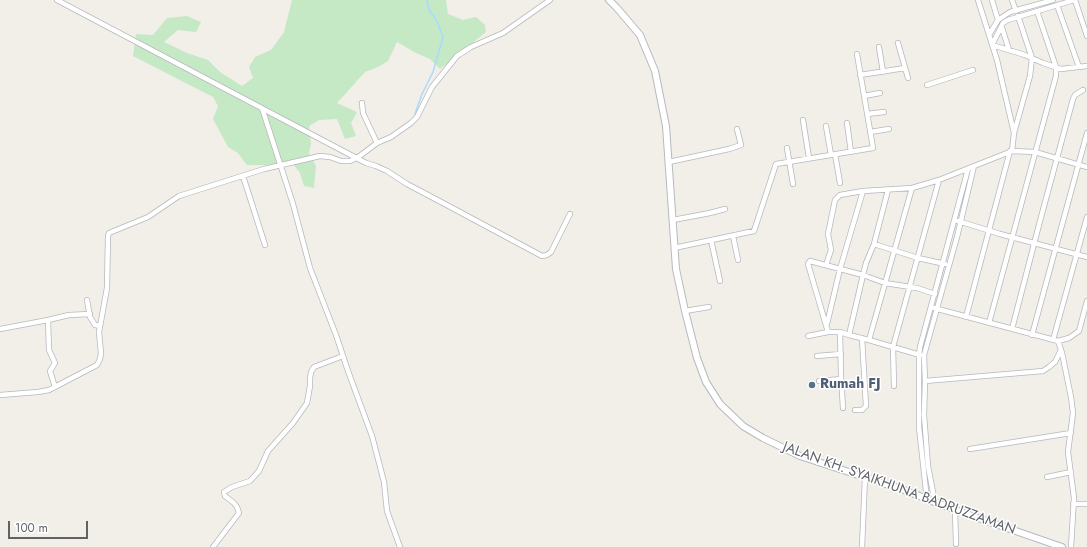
<!DOCTYPE html>
<style>
body{margin:0}
#map{position:relative;width:1087px;height:547px;overflow:hidden;background:#f1efe8;font-family:Jost,sans-serif}
canvas{display:block}
.scale{position:absolute;left:8px;top:521px;width:80px;height:18px;box-sizing:border-box;border:2px solid #5f6368;border-top:0;padding-left:5px;font-size:12px;line-height:14px;white-space:nowrap;color:#5f6368;-webkit-text-stroke:3px #fff;paint-order:stroke}
</style>
<div id="map">
<canvas width="1087" height="547"></canvas>
<div class="scale">100 m</div>
</div>
<script>
const ctx = document.querySelector('canvas').getContext('2d');
ctx.lineJoin = 'round';
function paint(path, color) { ctx.fillStyle = color; ctx.fill(path, 'evenodd'); }
const shape = rows => new Path2D(rows.map(r => 'M' + r).join(''));
function trace(path, color, width, dash) { ctx.strokeStyle = color; ctx.lineWidth = width; ctx.lineCap = dash ? 'butt' : 'round'; ctx.setLineDash(dash || []); ctx.stroke(path); }
function label(font, color, halo, rows, align = 'center') {
  ctx.font = font + ' Jost,sans-serif'; ctx.lineWidth = 3; ctx.setLineDash([]); ctx.textBaseline = 'middle'; ctx.strokeStyle = halo; ctx.fillStyle = color; for (const [text, x, y, turn = 0] of rows) {
    ctx.save(); ctx.translate(x, y); ctx.rotate((+turn || 0) * Math.PI / 180); ctx.textAlign = isNaN(turn) ? turn : align; if (halo) ctx.strokeText(text, 0, 0); ctx.fillText(text, 0, 0); ctx.restore();
  }
}
const green = shape([
 [292,0,446,0,448,14,463,20,476,17,485,25,486,32,440,69,430,59,416,53,397,42,388,61,378,67,365,72,337,103,357,112,351,123,356,136,345,139,337,119,319,120,309,126,311,144,309,153,316,166,314,188,304,186,300,173,292,163,266,165,247,165,238,153,228,147,220,132,213,119,218,106,213,97,133,56,136,34,153,35,167,18,187,16,201,22,196,32,178,30,164,42,187,53,208,60,220,72,242,86,253,78,249,67,255,57,271,50,284,32]
]);
const stream = shape([
 [415,114,422,94,433,72,443,37,437,21,429,10,427,0]
]);
const minor = shape([
 [57,0,307,132,366,163,376,166,387,171,407,184,443,203,542,256,547,255,551,252,570,214],
 [978,0,997,60,1014,133],
 [992,0,998,20],
 [1012,0,1016,11],
 [1074,0,1008,20,1003,23,992,45,1025,55,1043,63,1061,69,1087,66],
 [1075,0,1087,36],
 [1057,5,1079,67],
 [1002,28,1009,50],
 [989,35,998,20,1010,12,1053,0],
 [898,43,908,78],
 [879,47,883,72],
 [860,75,905,68],
 [927,85,973,70],
 [864,96,880,93],
 [362,103,363,113,377,143],
 [262,108,293,204,310,268,336,335,348,371,372,436,384,482,387,511,400,547],
 [867,114,884,112],
 [803,120,809,158],
 [847,123,851,152],
 [826,126,831,155],
 [870,132,889,129],
 [787,148,793,184],
 [1012,151,1014,133,1030,76,1032,58,1018,16],
 [835,154,840,183],
 [669,162,729,149,741,145,737,129],
 [243,176,265,245],
 [912,188,869,340,920,355],
 [673,220,710,213,725,209],
 [958,221,1000,234,1087,257],
 [733,236,738,260],
 [711,240,720,281],
 [874,244,888,190],
 [674,248,754,231,776,164,873,148,857,54],
 [826,265,831,250,828,234,835,200,840,195,863,191,912,188,939,180,1012,151,1035,152,1087,167],
 [935,294,917,288,885,283,863,275,866,263,874,244,918,258,945,264],
 [87,300,90,317,95,325,100,326],
 [934,308,1058,341,1069,338,1079,331,1087,301],
 [685,311,709,307],
 [966,317,1010,151],
 [989,323,1056,76,1056,67,1037,11],
 [827,324,840,269,863,191],
 [0,329,48,320],
 [1012,329,1040,221,1073,99,1075,95,1083,90],
 [840,332,841,376,843,408],
 [849,335,840,332,828,332,808,264,810,261,863,275,849,335,869,340],
 [1032,335,1087,133],
 [808,336,828,332],
 [1053,340,1087,217],
 [1058,341,1062,353,1071,397,1073,413,1068,452,1074,498,1071,547],
 [817,356,841,354],
 [819,381,841,379],
 [925,381,1043,371,1049,367,1055,362,1061,350],
 [894,386,893,347,939,180],
 [55,387,50,371,55,363,49,350,48,320,69,315,90,314],
 [0,395,38,392,49,390,97,365,100,359,101,353,99,332,107,288,108,236,109,233,148,217,179,196,264,169,320,156,330,157,341,161,350,161,357,158,377,143,391,137,411,123,417,117,432,87,457,56,471,47,503,33,550,0],
 [855,410,862,410,866,406,862,338],
 [970,449,1071,433],
 [1047,477,1071,472],
 [927,500,919,427,919,355,920,347,968,169],
 [935,503,928,466,924,415,925,381,924,355,957,237,974,166],
 [1073,504,1087,504],
 [955,510,956,544],
 [213,547,239,513,237,507,234,503,225,496,224,492,232,487,250,481,259,471,268,451,293,423,307,403,310,386,310,378,311,372,314,367,343,356],
 [862,547,865,477]
]);
const secondary = shape([
 [609,0,617,8,640,35,655,71,666,126,676,269,685,311,697,358,706,382,720,404,743,426,763,438,800,456,904,490,955,510,1062,547]
]);
const markers = [
 [812,385,4,"#5c6f8a"]
];
const serviceNames = [
 ["Rumah FJ",820,385]
];
const streetNames = [
 ["JALAN KH. SYAIKHUNA BADRUZZAMAN",899,489,20]
];
paint(green, '#c5e8c5');
trace(stream, '#aadaff', 1.5);
trace(minor, '#b5b8bc', 6);
trace(secondary, '#b6babf', 8);
trace(minor, '#fff', 4.5);
trace(secondary, '#fff', 6);
for (const [x, y, r, color] of markers) { const dot = new Path2D(); dot.arc(x, y, r, 0, 2 * Math.PI); ctx.fillStyle = color; ctx.fill(dot); trace(dot, '#fff', 1.5); }
label('bold 14px', '#4e5e75', '#fff', serviceNames, 'left');
label('14px', '#5f6368', '#fff', streetNames);
</script>
